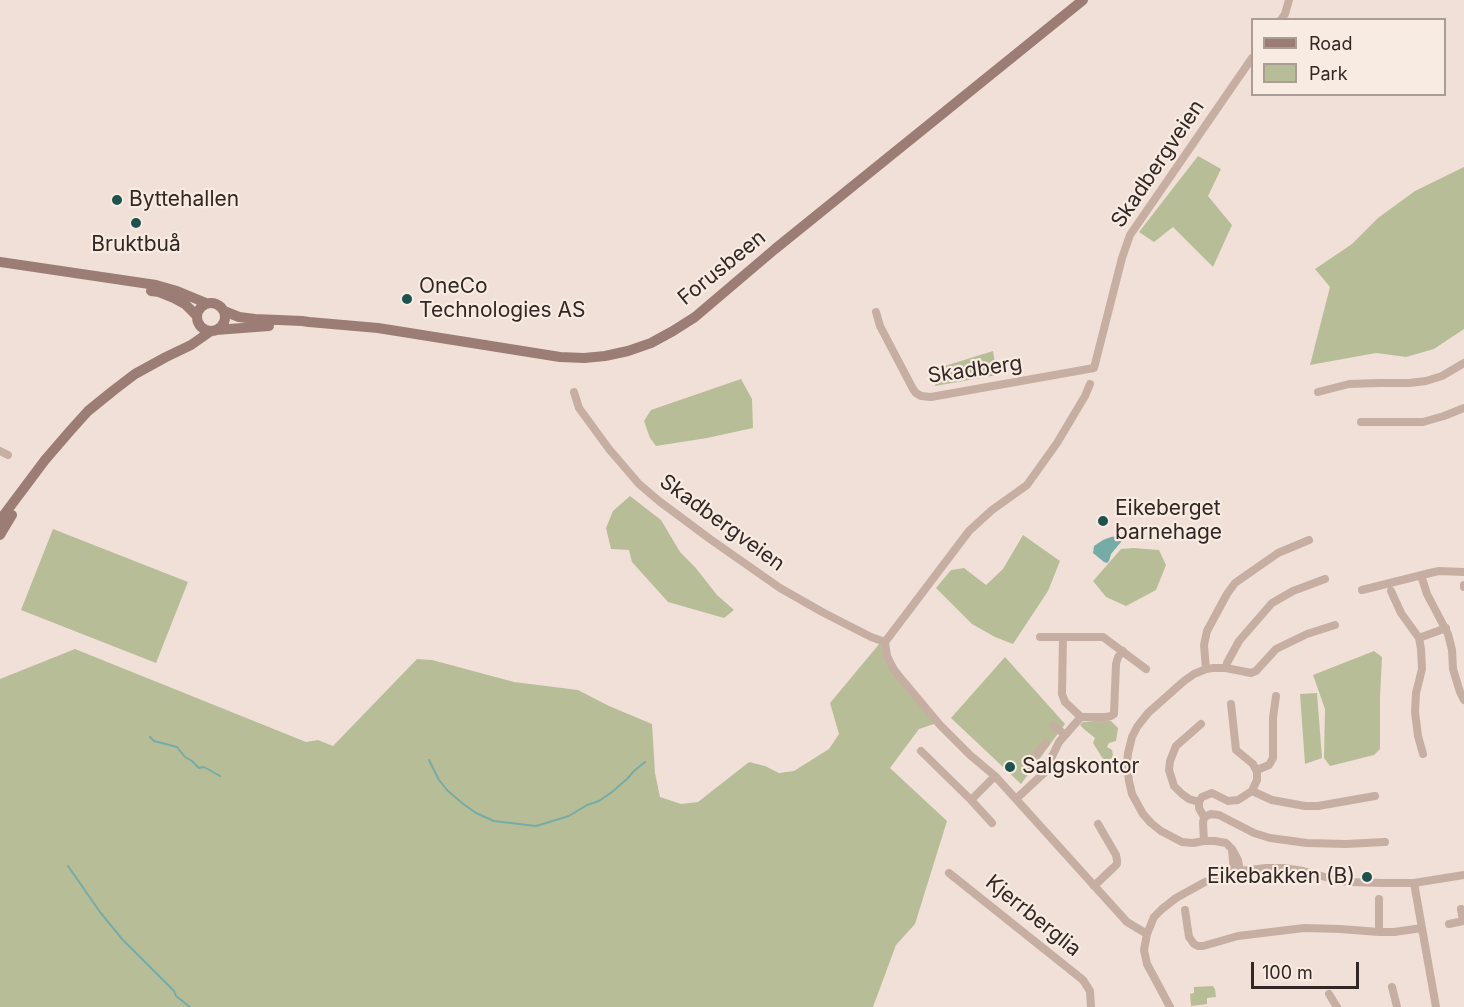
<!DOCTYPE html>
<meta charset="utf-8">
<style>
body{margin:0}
#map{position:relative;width:1464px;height:1007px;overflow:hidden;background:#f0e0d7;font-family:Inter,sans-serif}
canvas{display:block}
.legend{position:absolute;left:1251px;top:18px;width:195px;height:78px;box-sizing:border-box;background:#f8ebe2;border:2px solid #a99d96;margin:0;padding:8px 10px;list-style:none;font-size:18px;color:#322725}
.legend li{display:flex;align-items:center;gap:12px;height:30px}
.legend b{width:30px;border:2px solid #a99d96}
.scale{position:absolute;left:1251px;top:962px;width:108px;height:27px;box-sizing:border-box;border:3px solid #322725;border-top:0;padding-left:8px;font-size:18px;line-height:21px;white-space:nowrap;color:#322725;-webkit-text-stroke:4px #f8ebe2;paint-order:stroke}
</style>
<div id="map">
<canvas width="1464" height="1007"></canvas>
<ul class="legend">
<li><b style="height:8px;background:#9b7d75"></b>Road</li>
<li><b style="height:16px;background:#b7be97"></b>Park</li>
</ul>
<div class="scale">100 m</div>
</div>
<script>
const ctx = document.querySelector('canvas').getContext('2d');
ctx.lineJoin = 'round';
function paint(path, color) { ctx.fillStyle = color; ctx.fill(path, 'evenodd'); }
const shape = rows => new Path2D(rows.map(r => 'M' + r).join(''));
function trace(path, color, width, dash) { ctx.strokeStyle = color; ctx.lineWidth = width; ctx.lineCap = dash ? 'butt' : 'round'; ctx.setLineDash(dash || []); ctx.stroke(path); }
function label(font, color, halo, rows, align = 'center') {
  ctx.font = font + ' Inter,sans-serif'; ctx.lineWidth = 4.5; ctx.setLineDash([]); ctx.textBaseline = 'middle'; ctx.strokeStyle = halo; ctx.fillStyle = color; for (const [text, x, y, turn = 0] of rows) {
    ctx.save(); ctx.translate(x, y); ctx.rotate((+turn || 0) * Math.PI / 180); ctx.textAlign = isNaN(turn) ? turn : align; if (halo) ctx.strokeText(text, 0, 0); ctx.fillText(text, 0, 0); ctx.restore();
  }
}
const green = shape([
 [1198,156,1221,169,1208,196,1232,225,1213,267,1173,227,1154,242,1139,232],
 [1464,167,1464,329,1434,349,1406,357,1376,353,1310,365,1330,287,1315,269,1352,244,1378,218,1415,191],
 [993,351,997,375,935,386,935,369],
 [741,379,752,399,753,428,707,438,656,446,650,438,644,421,651,410],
 [630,496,661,520,680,552,695,567,717,595,734,610,724,618,668,602,632,562,629,550,611,549,606,528,613,511],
 [53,529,188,582,156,663,21,610],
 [1023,535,1060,561,1048,591,1013,644,995,637,972,624,936,588,951,570,964,568,986,585,1003,569],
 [1134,548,1159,550,1166,565,1156,590,1126,606,1106,597,1093,581,1121,549],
 [880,643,937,723,919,729,890,768,947,821,915,924,896,945,873,1007,0,1007,0,679,75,649,306,742,318,740,333,746,417,659,432,660,514,682,578,690,609,706,652,724,655,773,660,797,681,804,698,802,749,762,765,766,779,773,794,771,829,749,839,734,830,703],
 [1374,651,1382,657,1380,697,1380,749,1374,755,1330,766,1324,758,1325,709,1313,675],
 [1005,657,1065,724,1021,784,951,718],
 [1317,693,1322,758,1305,764,1300,694],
 [1107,720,1111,721,1118,728,1116,741,1109,743,1107,747,1112,750,1113,755,1112,758,1106,761,1103,759,1093,743,1095,738,1085,730,1080,725,1083,722],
 [1213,986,1214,988,1215,989,1216,997,1207,998,1207,1004,1191,1006,1190,994,1194,993,1194,987]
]);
const water = shape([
 [1120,536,1122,539,1121,542,1111,554,1109,561,1107,563,1104,562,1093,553,1094,546,1103,540,1111,537]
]);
const stream = shape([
 [150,737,154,741,177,747,185,757,192,761,199,768,204,767,220,776],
 [429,760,439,780,447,790,462,803,476,813,494,821,536,826,569,816,587,805,599,801,612,792,627,779,634,771,645,762],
 [68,866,100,912,122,939,174,991,176,996,190,1007]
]);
const minor = shape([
 [1281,20,1285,14,1289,0],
 [876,312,880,326,913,389,916,393,921,396,931,397,1094,368,1122,258,1130,235,1252,58],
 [1090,384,1085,396,1057,443,1027,485,992,510,969,531,885,642,887,656,894,670,940,725,970,755,995,776,1005,787,1127,922,1147,934],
 [574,392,579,408,609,449,639,484,659,501,710,539,780,588,824,613,871,637,885,642],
 [1318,392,1349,384,1380,383,1409,383,1426,381,1442,376,1464,363],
 [1361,422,1423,422,1444,416,1464,408],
 [0,451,8,455],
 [1421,575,1427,594,1448,634,1452,650,1453,669,1460,692,1464,700],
 [1464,585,1464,587],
 [1362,590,1430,573,1439,571,1464,572],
 [1391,591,1401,613,1419,638,1421,649,1422,669,1416,693,1415,712,1418,736,1423,754],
 [1040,637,1103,637,1146,669],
 [1063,637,1062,694,1065,702,1081,717,1106,717,1111,716,1114,714,1116,664,1118,657,1123,651],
 [1419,638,1446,628],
 [1226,668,1227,663,1239,641,1272,603,1293,591,1325,579],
 [1206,669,1204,645,1207,631,1227,594,1235,583,1278,553,1309,540],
 [1053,725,1065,735],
 [921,751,971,800,992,823],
 [1035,755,1046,743],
 [1257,770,1269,765,1273,758,1273,718,1276,696],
 [1252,791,1272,800,1305,806,1318,806,1375,796],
 [1016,799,1044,773,1059,742,1081,717],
 [971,800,995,776],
 [1199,802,1189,799,1182,794,1174,786,1169,770,1170,761,1176,746,1201,724],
 [1204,817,1211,814,1219,815,1254,833,1270,838,1307,843,1346,844,1385,842],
 [1204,841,1203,823,1204,817,1199,808,1199,802,1202,797,1212,793,1228,801,1238,800,1252,791,1257,780,1257,772,1253,764,1236,750,1231,704],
 [1232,850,1234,872],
 [1240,871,1238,860,1232,849,1226,843,1215,841,1204,841,1193,843,1182,842,1161,831,1151,823,1143,814,1132,794,1129,781,1127,764,1128,753,1132,737,1137,727,1148,713,1184,681,1194,674,1206,669,1213,668,1226,668,1251,673,1256,671,1276,649,1307,634,1335,625],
 [949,873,1083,980,1090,991,1091,1007],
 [1414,883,1436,1007],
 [1094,886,1113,868,1117,864,1117,860,1116,855,1098,824],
 [1461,909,1463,921],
 [1185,910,1189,937,1194,944,1198,946,1203,946,1238,936,1304,928,1340,929,1379,932,1394,932,1422,928],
 [1449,924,1464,921],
 [1379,932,1379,899],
 [1392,987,1397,1007],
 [1329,994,1337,1007],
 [1170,1007,1147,964,1144,950,1147,934,1154,917,1162,909,1176,898,1205,882,1240,871,1266,868,1284,868,1303,871,1336,880,1349,882,1383,883,1414,883,1464,875]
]);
const secondary = shape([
 [0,262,156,285,177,291,206,303],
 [151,291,159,292,174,298,185,304,197,316],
 '197 317a14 14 0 1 1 28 0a14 14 0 1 1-28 0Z',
 [224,311,239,317,255,319,302,321,309,322,378,328,560,357,584,358,605,356,628,351,651,343,673,331,695,317,775,249,1083,0],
 [216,330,269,326],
 [0,520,45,460,70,431,88,411,114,390,135,374,166,357,191,345,211,331],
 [0,535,12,515]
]);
const markers = [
 [117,200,6,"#1c534e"],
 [136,223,6,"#1c534e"],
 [407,299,6,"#1c534e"],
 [1103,521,6,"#1c534e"],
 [1010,767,6,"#1c534e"],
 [1367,877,6,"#1c534e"]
];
const streetNames = [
 ["Skadbergveien",1158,164,-56],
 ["Forusbeen",722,268,-39],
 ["Skadberg",975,370,-8],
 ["Skadbergveien",722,523,36],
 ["Kjerrberglia",1033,916,39]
];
const poiNames = [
 ["Byttehallen",129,200],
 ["Bruktbuå",136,245,"center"],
 ["OneCo",419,287],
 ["Technologies AS",419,311],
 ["Eikeberget",1115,509],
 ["barnehage",1115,533],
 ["Salgskontor",1022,767],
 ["Eikebakken (B)",1355,877,"right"]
];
paint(green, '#b7be97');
paint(water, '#76aca6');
trace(stream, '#76aca6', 2);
trace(minor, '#c7aea3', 8);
trace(secondary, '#9b7d75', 10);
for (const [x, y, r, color] of markers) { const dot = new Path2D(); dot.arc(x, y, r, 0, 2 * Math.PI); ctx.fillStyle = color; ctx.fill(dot); trace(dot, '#f8ebe2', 2); }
label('21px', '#322725', '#f8ebe2', streetNames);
label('21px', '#322725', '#f8ebe2', poiNames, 'left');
</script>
